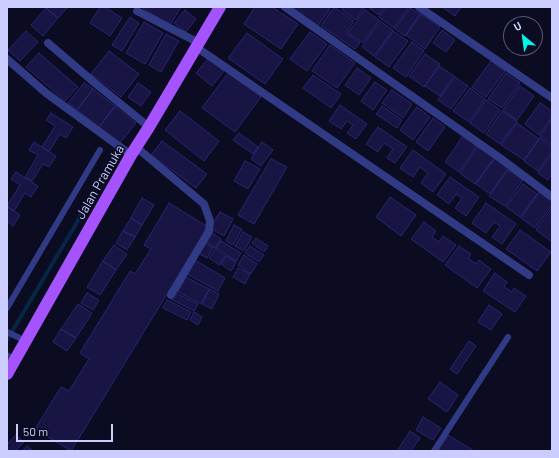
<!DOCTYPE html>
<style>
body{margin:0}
#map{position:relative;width:559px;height:458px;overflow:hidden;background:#0b0b21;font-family:Barlow,sans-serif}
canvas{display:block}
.frame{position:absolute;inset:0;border:8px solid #cbcdff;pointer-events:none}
.north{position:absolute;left:503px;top:16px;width:40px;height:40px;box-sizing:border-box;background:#0b0b21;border:1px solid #58597a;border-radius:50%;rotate:331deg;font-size:11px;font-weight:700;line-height:16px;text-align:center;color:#cbcdff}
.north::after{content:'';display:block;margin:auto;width:14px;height:18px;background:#00f6ea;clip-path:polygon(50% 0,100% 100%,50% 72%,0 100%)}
.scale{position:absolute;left:16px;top:424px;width:97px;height:18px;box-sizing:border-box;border:2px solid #cbcdff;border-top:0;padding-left:5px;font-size:12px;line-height:14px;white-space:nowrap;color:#cbcdff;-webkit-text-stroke:3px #0b0b21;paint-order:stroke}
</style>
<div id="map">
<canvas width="559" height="458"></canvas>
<div class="frame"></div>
<div class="north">U</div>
<div class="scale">50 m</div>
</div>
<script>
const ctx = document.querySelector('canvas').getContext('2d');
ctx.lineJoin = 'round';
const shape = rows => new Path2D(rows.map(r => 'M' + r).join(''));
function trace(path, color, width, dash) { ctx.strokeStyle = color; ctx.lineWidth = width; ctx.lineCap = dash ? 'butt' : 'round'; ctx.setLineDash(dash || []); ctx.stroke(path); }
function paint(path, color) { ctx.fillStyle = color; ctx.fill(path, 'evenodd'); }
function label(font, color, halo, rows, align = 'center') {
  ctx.font = font + ' Barlow,sans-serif'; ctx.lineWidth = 3; ctx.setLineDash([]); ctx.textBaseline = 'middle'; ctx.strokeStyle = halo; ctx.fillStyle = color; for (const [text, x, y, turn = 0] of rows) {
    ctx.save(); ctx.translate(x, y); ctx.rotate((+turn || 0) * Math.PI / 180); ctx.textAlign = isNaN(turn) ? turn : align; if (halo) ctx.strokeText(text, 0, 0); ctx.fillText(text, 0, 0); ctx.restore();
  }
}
const stream = shape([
 [7,340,92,197]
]);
const building = shape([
 [47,7,68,7,58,18,46,8,47,7],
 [100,7,105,7,122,18,110,36,90,23,100,7],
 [141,7,181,7,170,25,141,7],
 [255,7,272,7,298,24,281,49,244,24,255,7],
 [291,7,327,7,330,9,318,26,291,7],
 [334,7,354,21,346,33,360,43,355,49,321,26,334,7],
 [344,7,363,7,364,8,356,20,342,10,344,7],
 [368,7,384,7,379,15,368,7],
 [386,7,409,7,394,28,379,17,386,7],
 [442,7,461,7,455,16,442,7],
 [46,8,58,18,43,36,31,25,46,8],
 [410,8,420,14,405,36,395,29,410,8],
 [185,10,196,19,186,32,174,23,185,10],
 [365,10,379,20,363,43,348,33,365,10],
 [421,14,440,27,425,49,406,35,421,14],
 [130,17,139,23,122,51,112,45,130,17],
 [380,21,393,30,374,56,362,47,380,21],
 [144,22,163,33,145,64,126,53,144,22],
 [442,30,455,40,446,52,433,43,442,30],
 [26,31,38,42,20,61,8,50,26,31],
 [393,31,408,41,389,67,375,57,393,31],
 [310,32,327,44,307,71,290,59,310,32],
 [247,33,283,59,265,84,228,58,247,33],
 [166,34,179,41,161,72,149,65,166,34],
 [412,42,424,51,406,77,393,68,412,42],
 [330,45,355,63,337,88,312,71,330,45],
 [109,51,139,74,121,97,91,74,109,51],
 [39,53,78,87,65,101,26,67,39,53],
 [425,54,440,64,424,87,409,76,425,54],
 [208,59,224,71,212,86,196,73,208,59],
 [491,61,505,71,486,97,472,87,491,61],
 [439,66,454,76,440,96,425,86,439,66],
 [357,68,371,78,359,95,345,85,357,68],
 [228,73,261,97,235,132,202,108,228,73],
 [506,73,520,83,502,108,488,99,506,73],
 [313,75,341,94,331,108,303,88,313,75],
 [455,77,468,86,451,109,438,100,455,77],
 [375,82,387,90,373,110,361,101,375,82],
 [84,83,93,89,77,110,68,103,84,83],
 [138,83,151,92,141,106,128,97,138,83],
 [520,86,534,96,517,120,503,110,520,86],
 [470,88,485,99,469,122,453,111,470,88],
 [93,89,115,106,99,127,77,110,93,89],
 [392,90,412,104,403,118,382,103,392,90],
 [486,100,500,110,484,133,470,123,486,100],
 [540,103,552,111,552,117,539,135,525,124,540,103],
 [340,105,367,124,356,139,347,133,353,125,347,121,341,129,329,121,340,105],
 [115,106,136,123,120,143,99,127,115,106],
 [382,106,402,120,397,128,376,114,382,106],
 [417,107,430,117,413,140,400,130,417,107],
 [180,111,219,141,204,161,165,130,180,111],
 [502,111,517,121,500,144,486,134,502,111],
 [51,113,73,127,66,138,60,134,49,152,42,147,55,126,46,120,51,113],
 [433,118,445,127,428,151,416,142,433,118],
 [552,119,552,145,540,136,552,119],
 [517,123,539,139,524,160,501,145,517,123],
 [378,127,407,147,395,163,387,158,393,149,384,143,378,152,366,144,378,127],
 [239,133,258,147,253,154,233,140,239,133],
 [463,136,477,146,459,172,445,162,463,136],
 [540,138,552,147,552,152,538,171,524,161,540,138],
 [162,141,207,174,196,188,151,155,162,141],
 [34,142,56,156,49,167,43,164,32,181,25,177,38,155,29,150,34,142],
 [262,142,273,150,261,166,251,159,262,142],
 [478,147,494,158,475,184,460,173,478,147],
 [413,150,446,174,433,192,421,183,428,173,420,167,413,177,400,168,413,150],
 [552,154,552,174,548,180,538,173,552,154],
 [495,158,508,168,490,194,476,184,495,158],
 [271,159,287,167,254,224,238,215,271,159],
 [245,161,260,169,248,189,234,181,245,161],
 [508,170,523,180,505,206,489,196,508,170],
 [16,172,38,186,31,197,25,193,14,211,7,206,20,185,11,179,16,172],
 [450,177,479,197,466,216,455,208,462,198,456,194,449,204,437,195,450,177],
 [523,184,537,194,520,217,506,207,523,184],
 [539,192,552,201,552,205,535,228,521,218,539,192],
 [390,197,416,215,401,236,376,217,390,197],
 [142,198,154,205,142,225,131,218,142,198],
 [169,203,208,227,71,451,35,429,61,387,69,391,89,359,80,353,130,271,135,274,151,249,144,245,169,203],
 [486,203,516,224,502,244,492,237,500,226,494,222,486,233,472,223,486,203],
 [7,206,20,215,13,226,8,222,7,223,7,206],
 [552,208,552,240,551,241,536,230,552,208],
 [220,212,233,219,224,236,210,228,220,212],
 [131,218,142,225,135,237,123,231,131,218],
 [424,222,436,231,432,237,439,242,443,236,456,245,443,262,411,239,424,222],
 [234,225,242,229,233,245,226,241,234,225],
 [520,230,551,252,537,271,506,249,520,230],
 [123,231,135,237,127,250,116,243,123,231],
 [211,232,221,239,215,248,205,241,211,232],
 [243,232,252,237,244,251,235,246,243,232],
 [256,238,268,246,264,252,252,243,256,238],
 [221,241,241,253,236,261,216,248,221,241],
 [204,242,213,248,207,258,198,253,204,242],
 [114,245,127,254,116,270,103,261,114,245],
 [250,246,264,255,259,262,245,253,250,246],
 [459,246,471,254,468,258,476,264,479,260,491,269,477,288,445,265,459,246],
 [215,249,225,256,219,265,209,258,215,249],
 [244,255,257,264,251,274,238,265,244,255],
 [226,256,236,262,231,271,221,264,226,256],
 [195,260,225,278,218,291,187,274,195,260],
 [103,261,116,270,100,295,87,287,103,261],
 [238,268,250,274,245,284,233,277,238,268],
 [495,273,507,282,504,287,512,292,514,288,526,296,515,312,483,291,495,273],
 [186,277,209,289,201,304,178,292,186,277],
 [210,289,219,294,212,309,202,304,210,289],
 [87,293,99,300,93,310,81,303,87,293],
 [175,293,198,304,194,311,171,299,175,293],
 [167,300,191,312,187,320,163,308,167,300],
 [78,304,92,313,76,338,61,329,78,304],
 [489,305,502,314,491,330,478,322,489,305],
 [194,312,202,317,198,325,190,320,194,312],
 [61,329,76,338,67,351,53,342,61,329],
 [469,341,476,346,457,374,450,369,469,341],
 [440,382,458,395,447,412,428,399,440,382],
 [423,417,441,428,433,440,416,430,423,417],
 [410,431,420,438,411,451,397,451,410,431],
 [16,435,24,442,15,451,7,451,7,444,16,435],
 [448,435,474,451,438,451,448,435],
 [27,446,33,451,22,451,27,446]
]);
const lane = shape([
 [7,308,100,150],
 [7,332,26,341],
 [7,355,15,360],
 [434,451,508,337]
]);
const street = shape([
 [285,7,500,158,552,197],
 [419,7,552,98],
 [137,11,199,43],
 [48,43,96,84,149,127],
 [196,47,529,275],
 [7,59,46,93,131,155],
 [136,147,204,204,210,221,209,231,171,295]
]);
const primary = shape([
 [7,374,131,155,149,127,220,7]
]);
const streetNames = [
 ["Jalan Pramuka",100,182,-60]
];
trace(stream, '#072645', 4);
paint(building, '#181544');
trace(building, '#292572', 1);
trace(lane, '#313a85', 6);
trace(street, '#313a85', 8);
trace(primary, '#a552ff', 12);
label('13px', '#cbcdff', '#0b0b21', streetNames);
</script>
